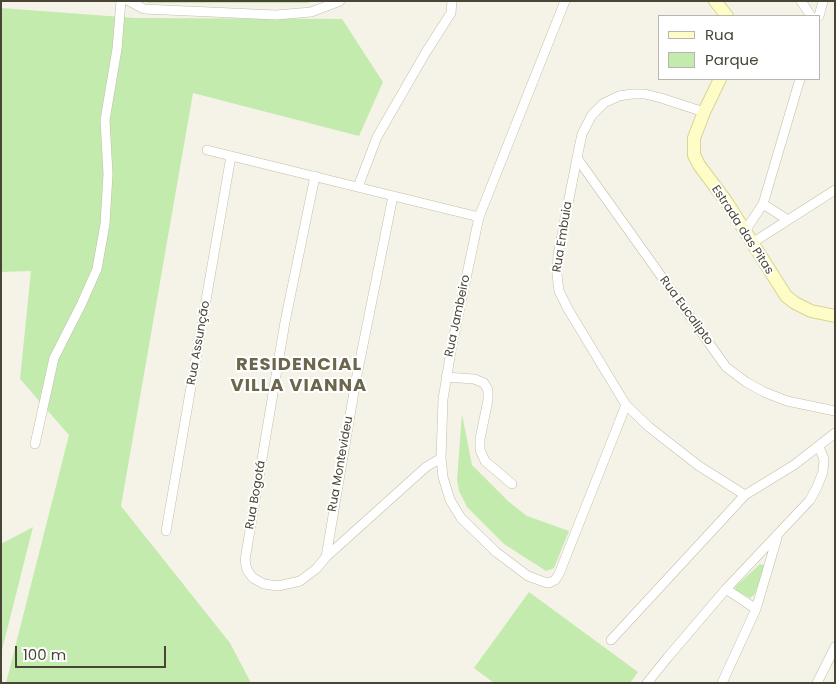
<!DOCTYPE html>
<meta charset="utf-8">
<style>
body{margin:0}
#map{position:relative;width:836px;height:684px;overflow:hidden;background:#f5f3e7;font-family:Poppins,sans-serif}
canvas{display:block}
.frame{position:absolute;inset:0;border:2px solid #484536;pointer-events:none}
.legend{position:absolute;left:658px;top:15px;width:162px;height:65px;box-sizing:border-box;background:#fff;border:1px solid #b6b5af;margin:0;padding:6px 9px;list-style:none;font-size:15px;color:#484536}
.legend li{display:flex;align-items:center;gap:10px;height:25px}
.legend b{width:25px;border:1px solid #b6b5af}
.scale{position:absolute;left:15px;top:646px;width:151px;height:22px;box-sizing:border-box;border:2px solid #484536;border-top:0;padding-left:6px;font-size:15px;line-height:18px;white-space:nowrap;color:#484536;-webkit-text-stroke:4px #fff;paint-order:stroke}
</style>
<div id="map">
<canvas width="836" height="684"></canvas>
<div class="frame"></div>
<ul class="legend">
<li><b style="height:6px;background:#fffdc7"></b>Rua</li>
<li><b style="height:14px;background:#c3ebae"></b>Parque</li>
</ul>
<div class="scale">100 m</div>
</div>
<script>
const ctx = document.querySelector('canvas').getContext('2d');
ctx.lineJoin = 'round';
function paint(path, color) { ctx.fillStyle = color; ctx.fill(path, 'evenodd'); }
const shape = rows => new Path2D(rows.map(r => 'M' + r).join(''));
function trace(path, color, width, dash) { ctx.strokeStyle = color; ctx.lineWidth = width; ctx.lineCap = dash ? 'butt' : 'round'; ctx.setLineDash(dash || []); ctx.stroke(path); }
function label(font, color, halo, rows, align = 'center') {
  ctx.font = font + ' Poppins,sans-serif'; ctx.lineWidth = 4; ctx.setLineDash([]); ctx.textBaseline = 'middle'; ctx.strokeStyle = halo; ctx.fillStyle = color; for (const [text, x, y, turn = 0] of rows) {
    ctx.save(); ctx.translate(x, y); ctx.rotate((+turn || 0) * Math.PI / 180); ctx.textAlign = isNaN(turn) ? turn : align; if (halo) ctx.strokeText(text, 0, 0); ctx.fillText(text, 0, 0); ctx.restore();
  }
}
const green = shape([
 [147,1,312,1,308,3,147,3],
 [1,8,135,18,342,19,383,82,359,136,193,93,121,506,230,643,251,683,6,683,69,435,20,379,31,271,1,272],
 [462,414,472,465,509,502,527,516,569,531,554,568,546,571,504,544,467,507,459,491,457,480],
 [33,527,1,654,1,544],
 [760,564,764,565,765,568,754,595,750,598,736,590,735,587],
 [529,592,638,672,630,683,494,683,474,668]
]);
const minor = shape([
 [129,1,144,9,276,15,311,12,340,1],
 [565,1,479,217,452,345,443,399,441,458,443,477,450,500,461,518,496,552,528,576,544,582,549,583,555,580,559,574,626,405],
 [801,1,811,16],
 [819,16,823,1],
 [704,112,661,98,645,94,632,94,619,96,604,103,592,115,582,134,577,158,558,255,557,275,559,291,568,309,626,405,649,427,699,466,745,495],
 [207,150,479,217],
 [577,158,726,367,746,382,764,392,787,401,835,411],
 [315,176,285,322,245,560,247,570,253,578,264,584,278,586,300,581,316,569,326,557,426,467,441,458],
 [358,187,377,137,426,52,451,13,452,1],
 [763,204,788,220],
 [745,231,763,204,800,79],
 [752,243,835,190],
 [446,377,474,379,484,383,488,390,488,400,480,439,480,450,485,461,512,484],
 [35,444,54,358,81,305,97,269,105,224,108,174,105,120,117,49,121,1],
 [166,531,231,156],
 [326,557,356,380,393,196],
 [726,589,756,609],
 [611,640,745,495,794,465,835,433],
 [647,683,668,657,726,589,810,500,817,487,823,472,824,459,819,447],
 [722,683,756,609,777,538],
 [817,683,835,647]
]);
const secondary = shape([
 [715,1,727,16],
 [720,79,704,112,694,138,694,155,699,165,726,201,786,296,795,303,811,311,835,316]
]);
const streetNames = [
 ["Estrada das Pitas",742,230,57],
 ["Rua Embuia",563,237,-81],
 ["Rua Eucalipto",686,311,54],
 ["Rua Jambeiro",458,316,-78],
 ["Rua Assunção",199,343,-80],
 ["Rua Montevideu",341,464,-80],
 ["Rua Bogotá",256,495,-80]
];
const districtNames = [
 ["RESIDENCIAL",299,365],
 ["VILLA VIANNA",299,386]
];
paint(green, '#c3ebae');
trace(minor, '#c1bea9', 10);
trace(secondary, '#d8d494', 14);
trace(minor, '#fff', 9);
trace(secondary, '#fffdc7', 12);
label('12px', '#484536', '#fff', streetNames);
ctx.letterSpacing = '1px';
label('bold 18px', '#6c664c', '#fff', districtNames);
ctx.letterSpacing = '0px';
</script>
